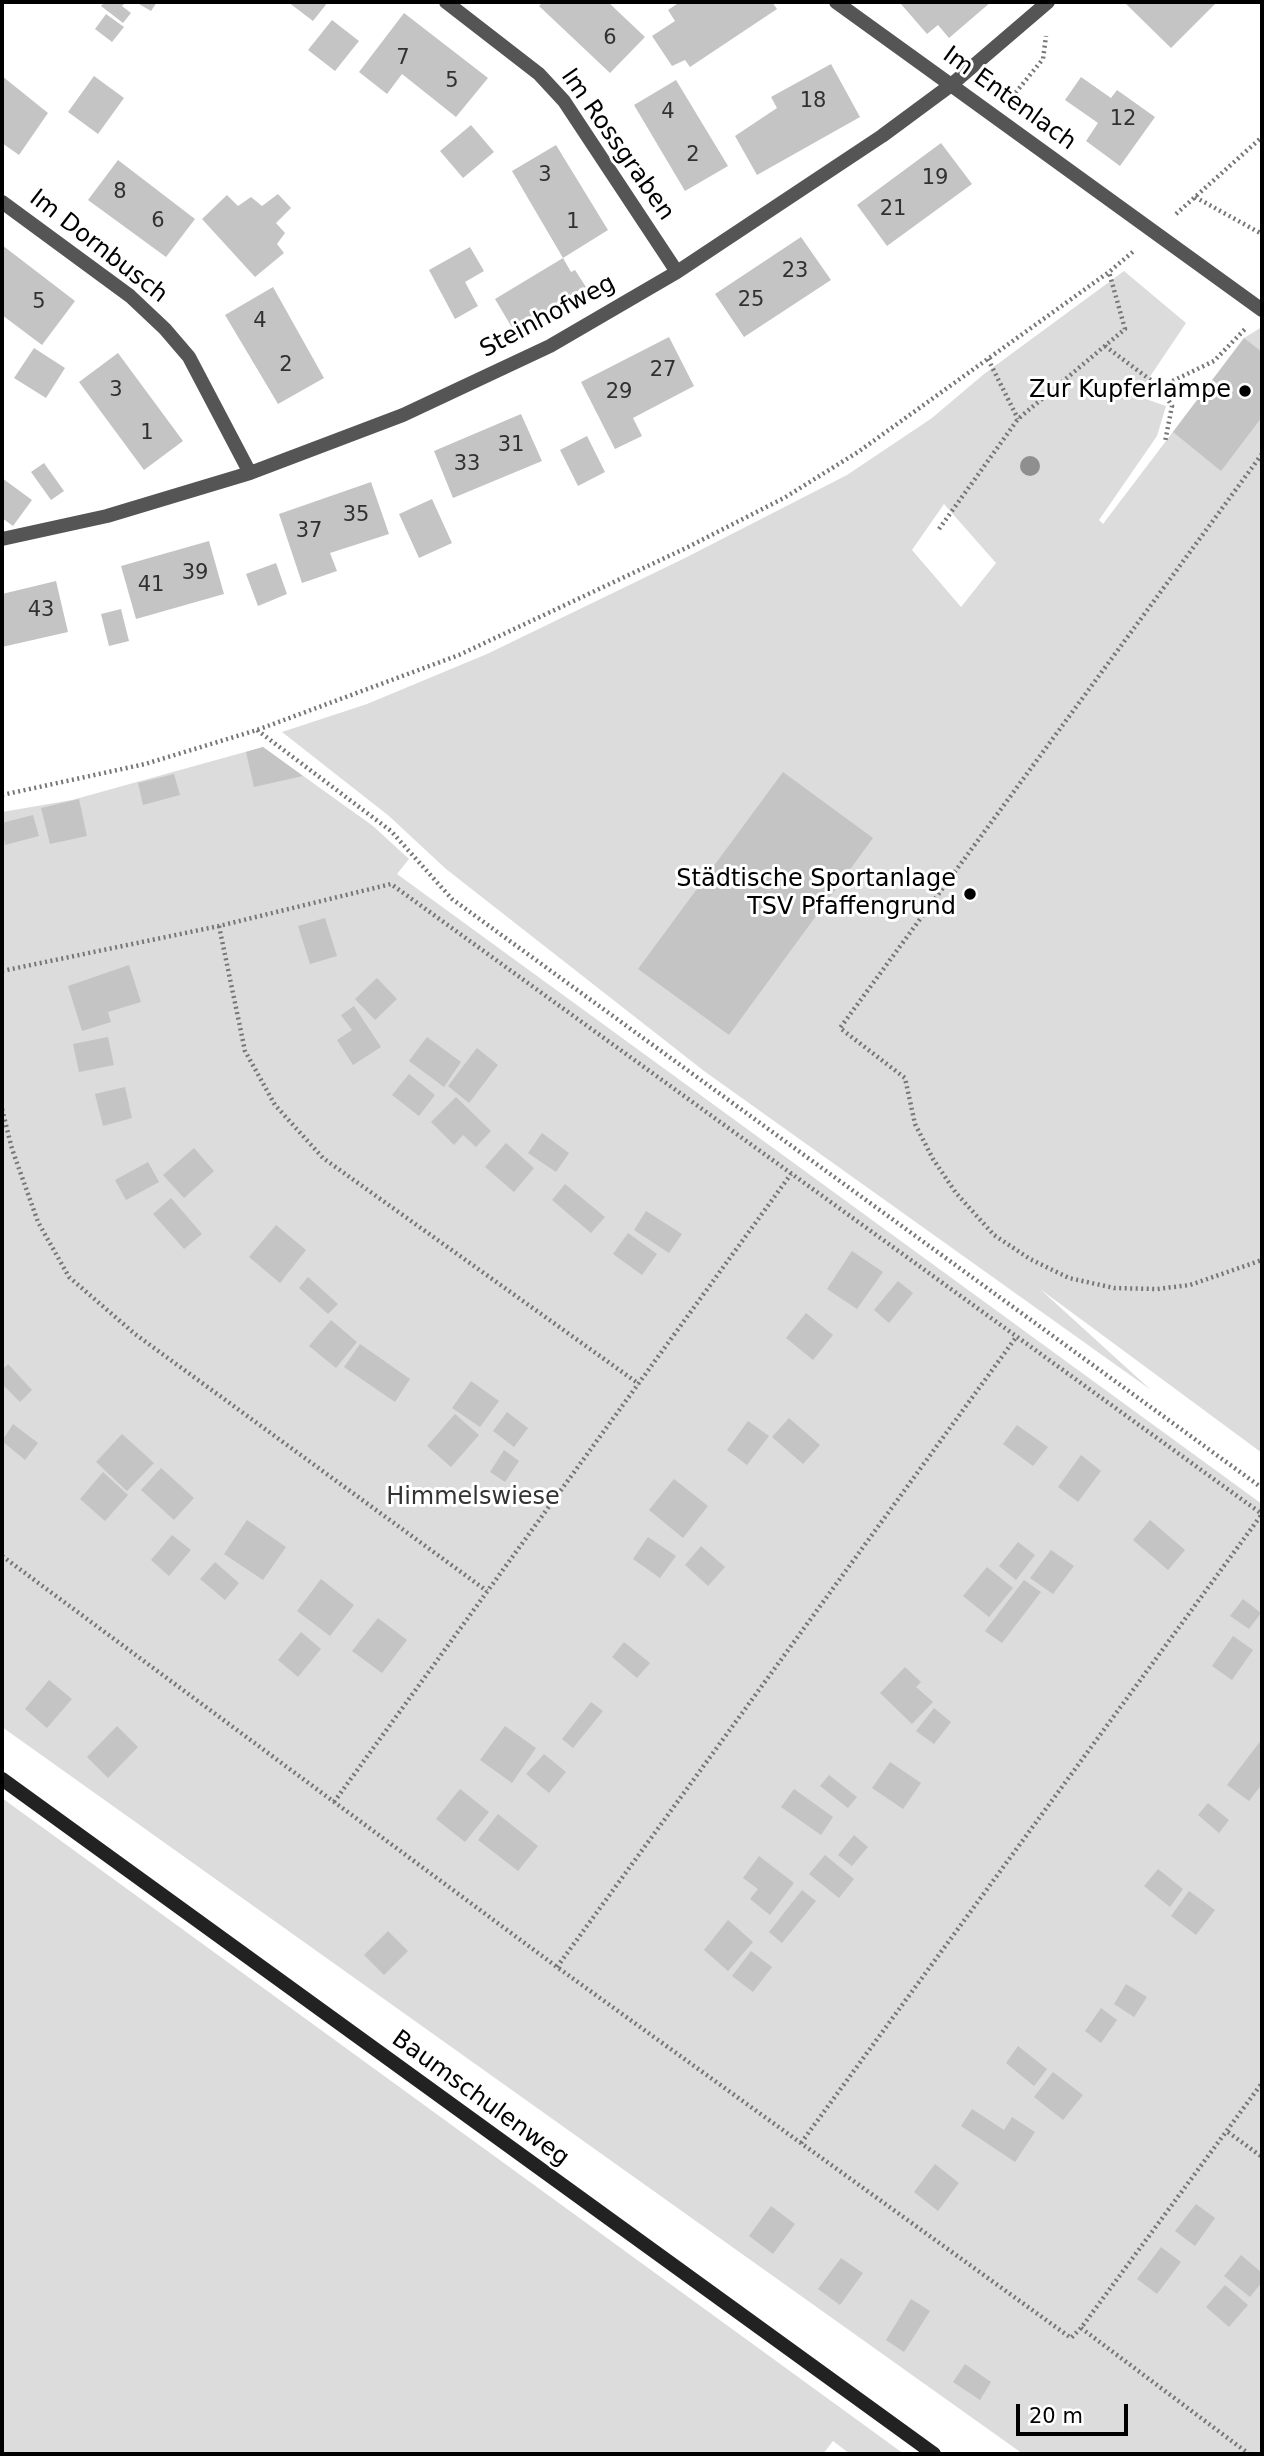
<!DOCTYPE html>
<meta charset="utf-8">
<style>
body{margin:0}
#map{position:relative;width:1264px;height:2456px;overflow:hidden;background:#fff;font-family:"DejaVu Sans",sans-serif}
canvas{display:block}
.frame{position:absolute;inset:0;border:4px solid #000;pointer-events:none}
.scale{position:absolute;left:1016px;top:2404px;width:112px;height:32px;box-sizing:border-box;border:4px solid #000;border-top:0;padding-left:9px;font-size:21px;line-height:24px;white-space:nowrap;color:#000;-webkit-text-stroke:5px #fff;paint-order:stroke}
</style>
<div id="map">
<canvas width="1264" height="2456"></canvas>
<div class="frame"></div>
<div class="scale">20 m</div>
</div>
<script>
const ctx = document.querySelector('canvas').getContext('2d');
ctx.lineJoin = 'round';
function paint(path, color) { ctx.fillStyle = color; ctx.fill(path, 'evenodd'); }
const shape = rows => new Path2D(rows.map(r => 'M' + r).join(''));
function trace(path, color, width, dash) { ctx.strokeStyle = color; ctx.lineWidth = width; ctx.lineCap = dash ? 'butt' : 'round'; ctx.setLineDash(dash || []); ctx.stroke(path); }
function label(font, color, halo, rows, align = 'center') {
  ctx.font = font + ' "DejaVu Sans",sans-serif'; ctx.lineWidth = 6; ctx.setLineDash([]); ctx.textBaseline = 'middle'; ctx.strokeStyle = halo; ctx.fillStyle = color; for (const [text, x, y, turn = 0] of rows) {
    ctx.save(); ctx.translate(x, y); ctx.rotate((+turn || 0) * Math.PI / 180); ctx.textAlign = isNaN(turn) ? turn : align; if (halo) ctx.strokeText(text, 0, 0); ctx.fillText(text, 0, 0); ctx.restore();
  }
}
const green = shape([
 [1124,271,1186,323,1137,396,1166,406,1157,436,1099,520,1103,524,1244,338,1262,327,1262,1453,1040,1289,1151,1390,704,1071,446,869,389,816,282,732,367,704,487,654,683,559,847,475,932,418,984,374],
 [944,504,996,563,961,607,912,550],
 [263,747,373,826,409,859,397,874,1262,1504,1262,2454,1023,2454,2,1727,2,812,72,800],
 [2,1798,904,2454,850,2454,833,2441,823,2454,2,2454]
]);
const building = shape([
 [104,2,126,2,122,6,131,13,123,23,101,6],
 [140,2,157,2,151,11,139,4],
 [288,2,328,2,313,21],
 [543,2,608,2,645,37,610,73,539,6],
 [680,2,772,2,777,9,690,67,685,60,672,66,652,36,675,21,668,10],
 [903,2,991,2,949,38,938,25,927,34,901,4],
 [1124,2,1217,2,1171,48],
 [404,13,488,78,456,117,402,74,387,94,359,72],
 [106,14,124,27,112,42,95,29],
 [332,20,359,41,335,71,308,50],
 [831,64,860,117,757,175,735,136,777,108,771,97],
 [2,76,48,113,19,155,2,143],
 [94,76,124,98,98,134,68,112],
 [1081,77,1111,98,1117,90,1155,117,1120,166,1086,141,1098,123,1065,100],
 [676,80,728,166,685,191,634,105],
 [471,125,494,152,463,178,440,151],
 [941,143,972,184,887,246,857,205],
 [556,145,608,230,563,258,512,171],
 [118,160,195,219,166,257,88,200],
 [278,194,291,208,276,223,285,233,277,244,284,253,255,277,202,219,227,195,238,206,251,197,262,206],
 [801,237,831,280,744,337,715,294],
 [2,245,75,301,42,345,2,315],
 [470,247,484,271,465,282,478,306,455,319,429,270],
 [563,258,571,272,575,270,586,287,514,331,495,299],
 [273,287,324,378,278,404,225,315],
 [669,337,694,386,633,418,642,436,615,449,581,382],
 [1244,338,1262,352,1262,417,1221,471,1173,432],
 [34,348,65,368,46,398,14,378],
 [118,353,183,441,144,470,79,382],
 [521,414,542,461,453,498,434,451],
 [587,436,605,472,578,486,560,450],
 [44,463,64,491,51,500,31,472],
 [2,478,32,500,13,526,2,518],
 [371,482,389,534,330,553,337,571,302,583,279,514],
 [432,499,452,543,419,558,399,514],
 [209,541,224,594,136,619,121,566],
 [276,563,287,594,258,606,246,574],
 [56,581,68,632,2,647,2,594],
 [121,609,129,641,109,646,101,614],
 [263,747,303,776,254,787,246,752],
 [783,772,873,838,729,1035,638,969],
 [174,774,180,795,143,805,138,783],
 [79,799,87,836,50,844,41,808],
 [33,815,39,836,5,845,2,823],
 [325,918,337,956,310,964,298,926],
 [129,965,141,1002,108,1012,111,1022,82,1031,68,986],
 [377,978,397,999,375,1020,355,999],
 [354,1006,381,1047,353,1065,337,1040,352,1030,341,1015],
 [108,1037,114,1065,79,1072,73,1044],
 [427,1037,461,1062,444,1087,409,1061],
 [477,1048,498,1065,469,1103,448,1086],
 [409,1074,435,1095,419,1116,392,1095],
 [125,1087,132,1118,103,1126,95,1094],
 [456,1097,491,1131,476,1147,463,1135,454,1145,431,1122],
 [542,1133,569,1153,556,1172,528,1153],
 [506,1143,534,1168,514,1192,485,1167],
 [194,1148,214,1171,184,1198,163,1175],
 [148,1162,159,1182,126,1200,115,1180],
 [565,1184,605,1217,591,1233,552,1200],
 [171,1198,202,1234,184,1249,153,1214],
 [646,1211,682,1234,669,1253,634,1230],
 [276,1225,306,1250,280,1283,249,1257],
 [628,1233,657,1254,642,1275,613,1254],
 [852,1251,883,1272,857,1309,827,1289],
 [308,1277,338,1304,328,1314,299,1288],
 [898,1281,913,1293,889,1323,874,1310],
 [806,1313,833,1335,813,1360,786,1338],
 [331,1320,357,1342,336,1368,309,1346],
 [360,1344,410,1379,395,1402,344,1367],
 [8,1364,32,1390,20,1402,2,1384,2,1370],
 [471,1381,499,1401,480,1427,452,1408],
 [507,1412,528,1428,514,1447,493,1431],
 [455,1414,479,1435,451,1467,427,1446],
 [789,1418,820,1445,803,1464,772,1437],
 [748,1421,769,1436,747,1465,727,1450],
 [13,1424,38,1443,25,1460,2,1441],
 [1017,1425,1048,1447,1033,1466,1003,1444],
 [122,1434,154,1463,127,1491,96,1462],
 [504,1450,519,1461,505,1482,490,1472],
 [1081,1455,1101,1471,1078,1502,1058,1487],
 [161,1468,194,1498,174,1520,141,1490],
 [103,1472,128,1495,105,1521,80,1499],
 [674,1479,708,1506,683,1538,649,1510],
 [247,1520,286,1547,263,1580,224,1554],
 [1150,1520,1185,1550,1168,1570,1133,1540],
 [172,1535,191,1550,169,1576,151,1560],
 [648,1537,676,1556,660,1578,633,1559],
 [1018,1542,1035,1555,1016,1580,999,1566],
 [701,1546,725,1567,708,1586,685,1565],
 [1051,1550,1074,1566,1053,1594,1030,1578],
 [215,1562,239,1583,225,1600,200,1579],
 [987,1567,1013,1588,989,1617,963,1596],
 [321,1579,354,1605,330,1636,297,1611],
 [1024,1580,1041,1592,1002,1643,985,1631],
 [1243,1599,1261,1613,1249,1629,1230,1616],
 [378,1618,407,1640,382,1673,352,1651],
 [301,1632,321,1649,298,1677,278,1660],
 [1233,1636,1253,1650,1232,1680,1212,1666],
 [624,1642,650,1663,637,1678,612,1657],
 [905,1667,921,1682,916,1687,933,1702,912,1724,880,1693],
 [49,1680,72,1699,47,1728,25,1709],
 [591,1702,603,1711,573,1748,562,1739],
 [934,1708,951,1722,934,1744,916,1731],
 [117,1726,138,1747,108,1778,87,1757],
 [505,1726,536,1748,512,1783,480,1760],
 [1262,1739,1262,1784,1249,1801,1227,1785],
 [544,1754,566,1772,549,1793,526,1774],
 [890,1762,921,1783,903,1809,872,1788],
 [829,1775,857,1797,848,1808,820,1786],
 [460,1789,489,1812,465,1842,436,1819],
 [794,1789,833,1817,821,1835,781,1807],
 [1208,1803,1229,1820,1219,1833,1198,1815],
 [498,1814,538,1846,518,1871,478,1840],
 [854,1835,868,1847,852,1866,838,1855],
 [825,1855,854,1879,839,1898,809,1874],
 [759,1856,794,1883,770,1915,750,1899,758,1889,743,1878],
 [1158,1869,1183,1889,1170,1907,1144,1886],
 [802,1890,816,1901,782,1943,769,1932],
 [1189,1891,1215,1910,1196,1935,1171,1916],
 [728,1920,753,1942,728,1971,704,1950],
 [388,1931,408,1951,384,1975,364,1955],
 [751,1951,772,1967,753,1992,732,1976],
 [1126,1984,1147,1997,1134,2017,1114,2004],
 [1101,2008,1117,2020,1101,2043,1085,2031],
 [1018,2046,1047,2069,1034,2086,1006,2063],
 [1053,2072,1083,2095,1063,2120,1034,2097],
 [972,2109,1004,2130,1012,2117,1035,2132,1015,2162,961,2126],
 [935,2164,959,2183,938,2211,914,2192],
 [1196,2204,1215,2218,1195,2246,1175,2231],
 [771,2206,795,2224,773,2254,749,2236],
 [1161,2247,1181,2262,1157,2294,1137,2279],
 [1241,2255,1262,2273,1262,2282,1250,2297,1224,2276],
 [841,2258,863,2273,840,2305,818,2289],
 [1225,2285,1248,2305,1229,2327,1206,2307],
 [911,2299,930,2311,904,2352,886,2340],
 [965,2364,991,2382,980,2400,953,2382]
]);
const path = shape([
 [1012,97,1043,59,1046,36],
 [1195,197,1262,234],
 [1176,214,1262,137],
 [1105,346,1160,387,1214,361,1246,328],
 [988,359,1018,419],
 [1160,387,1172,406,1165,442],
 [1262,454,840,1028,905,1078,915,1124,933,1159,956,1193,994,1235,1030,1259,1069,1278,1114,1288,1157,1289,1190,1285,1262,1260],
 [939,529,1018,419,1125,329,1109,272],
 [257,730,391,831,452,899,1262,1488],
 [2,795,145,764,257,730,459,655,686,548,784,498,858,452,1109,272,1135,250],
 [219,926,245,1051,275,1105,323,1158,639,1384],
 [2,971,219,926,391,884,1262,1514],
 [2,1109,12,1149,38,1222,69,1277,135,1334,487,1591],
 [2,1556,557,1967,1071,2338,1081,2328,1262,2083],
 [334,1802,791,1174],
 [557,1967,1017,1336],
 [1228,2132,1262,2157],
 [801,2143,1262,1514],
 [1081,2328,1249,2454]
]);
const lane = shape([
 [951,85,1262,310]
]);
const street = shape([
 [446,2,539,74,564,101,677,272],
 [836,2,951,85],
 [2,202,130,296,165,329,189,357,250,473],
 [2,539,107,516,250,473,403,415,550,346,677,272,882,136,951,85,1048,2]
]);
const secondary = shape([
 [2,1779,934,2454]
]);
const trees = [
 [1030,466]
];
const markers = [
 [1245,391,7,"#000"],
 [970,894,7,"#000"]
];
const numberNames = [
 ["6",610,39],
 ["7",403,59],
 ["5",452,82],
 ["18",813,102],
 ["4",668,113],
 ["12",1123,120],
 ["2",693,156],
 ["3",545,176],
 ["19",935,179],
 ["8",120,193],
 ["21",893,210],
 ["6",158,222],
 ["1",573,223],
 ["23",795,272],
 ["25",751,301],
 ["5",39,303],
 ["4",260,322],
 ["2",286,366],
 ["27",663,371],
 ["3",116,391],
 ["29",619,393],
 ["1",147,434],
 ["31",511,446],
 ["33",467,465],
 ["35",356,516],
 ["37",309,532],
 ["39",195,574],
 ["41",151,586],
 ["43",41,611]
];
const streetNames = [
 ["Im Entenlach",1009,99,36],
 ["Im Rossgraben",617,145,55],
 ["Im Dornbusch",98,247,38],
 ["Steinhofweg",548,317,-28],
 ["Baumschulenweg",480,2099,36]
];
const poiNames = [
 ["Zur Kupferlampe",1231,391],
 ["Städtische Sportanlage",956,880],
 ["TSV Pfaffengrund",956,908]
];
const parkNames = [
 ["Himmelswiese",473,1498]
];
paint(green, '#dcdcdc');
paint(building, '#c4c4c4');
trace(path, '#777', 4.5, [2, 3.5]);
trace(lane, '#555', 14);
trace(street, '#555', 14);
trace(secondary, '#222', 14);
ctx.fillStyle = '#8f8f8f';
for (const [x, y] of trees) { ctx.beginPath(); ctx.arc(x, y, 10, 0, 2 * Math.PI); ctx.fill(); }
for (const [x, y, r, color] of markers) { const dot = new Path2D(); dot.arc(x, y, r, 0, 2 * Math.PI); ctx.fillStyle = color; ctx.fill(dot); trace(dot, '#fff', 2.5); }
label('21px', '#313131', null, numberNames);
label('24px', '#000', '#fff', streetNames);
label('24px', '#000', '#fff', poiNames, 'right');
label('24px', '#333', '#fff', parkNames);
</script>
